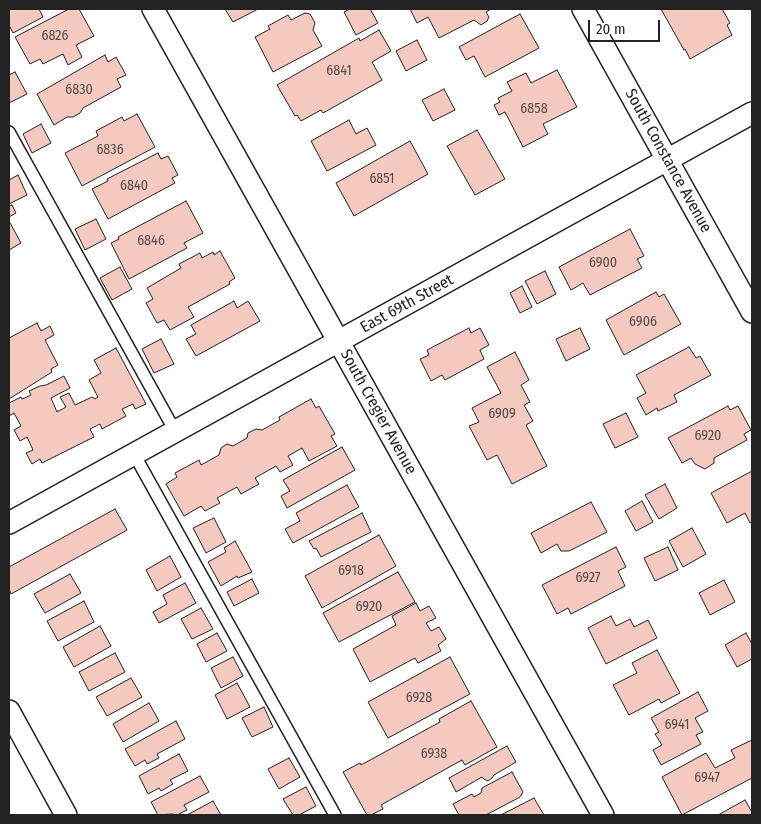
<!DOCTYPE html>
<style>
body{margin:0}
#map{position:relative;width:761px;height:824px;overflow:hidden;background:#fff;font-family:"Fira Sans Condensed",sans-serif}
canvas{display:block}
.frame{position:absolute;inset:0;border:10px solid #222;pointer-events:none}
.scale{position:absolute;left:588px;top:20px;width:72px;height:22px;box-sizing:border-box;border:2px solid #222;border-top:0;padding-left:6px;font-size:15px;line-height:18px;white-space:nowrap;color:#222;-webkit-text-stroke:4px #fff;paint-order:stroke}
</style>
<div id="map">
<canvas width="761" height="824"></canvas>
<div class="frame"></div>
<div class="scale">20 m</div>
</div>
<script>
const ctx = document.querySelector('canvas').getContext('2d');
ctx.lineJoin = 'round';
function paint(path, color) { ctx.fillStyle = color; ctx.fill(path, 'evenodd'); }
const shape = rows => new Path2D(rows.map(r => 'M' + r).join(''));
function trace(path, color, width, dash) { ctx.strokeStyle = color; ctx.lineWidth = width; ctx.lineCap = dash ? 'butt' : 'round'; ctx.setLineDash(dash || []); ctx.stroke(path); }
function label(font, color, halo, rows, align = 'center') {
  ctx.font = font + ' "Fira Sans Condensed",sans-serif'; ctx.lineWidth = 4; ctx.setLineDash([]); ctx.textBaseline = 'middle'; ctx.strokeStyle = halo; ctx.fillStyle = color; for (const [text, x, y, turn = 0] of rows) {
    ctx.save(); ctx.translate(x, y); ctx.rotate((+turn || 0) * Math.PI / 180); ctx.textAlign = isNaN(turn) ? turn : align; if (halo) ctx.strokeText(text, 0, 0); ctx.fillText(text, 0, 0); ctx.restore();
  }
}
const building = shape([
 [9,9,39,9,43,17,13,33,9,25,9,9],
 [69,9,79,9,94,36,76,45,82,57,68,65,63,54,43,64,40,59,30,64,15,37,69,9],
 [225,9,258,9,233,22,225,9],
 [350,9,370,9,378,23,356,35,344,12,350,9],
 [410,9,491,9,486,12,489,17,487,21,481,25,474,20,439,38,428,17,417,23,410,9],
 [661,9,722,9,730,23,727,25,732,35,690,59,685,49,684,50,661,9],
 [305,13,310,14,315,23,313,30,322,46,273,72,255,37,270,29,268,26,288,15,291,20,305,13],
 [520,14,539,48,485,77,474,56,466,60,459,47,520,14],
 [379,30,391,51,372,62,382,80,323,113,321,110,301,121,297,115,295,116,277,85,359,38,360,41,379,30],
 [417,40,427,60,406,71,396,51,417,40],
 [105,55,108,62,116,57,126,75,117,79,121,87,83,108,80,113,73,117,67,117,54,125,37,94,105,55],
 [557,70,577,107,543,124,548,134,523,147,505,112,499,115,494,105,500,102,498,98,512,91,507,82,526,73,531,83,557,70],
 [15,72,27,94,9,103,9,75,15,72],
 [444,89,455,110,433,121,422,100,444,89],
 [137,114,155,147,82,186,65,153,98,136,96,131,122,117,124,121,137,114],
 [349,120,356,134,367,128,376,145,327,171,311,141,349,120],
 [41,124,51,143,32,153,23,134,41,124],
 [477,130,505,179,475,195,447,146,477,130],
 [410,141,428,174,354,216,336,183,410,141],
 [158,153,161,159,168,156,178,175,172,178,175,183,108,219,92,189,108,181,107,179,158,153],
 [18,175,27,195,9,204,9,180,18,175],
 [186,201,203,233,184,243,187,248,129,279,111,243,119,239,118,237,186,201],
 [12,205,16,213,9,217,9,206,12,205],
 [96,219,106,239,85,250,75,229,96,219],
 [9,221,21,243,9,250,9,221],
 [630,229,644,256,637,259,642,268,590,295,583,283,571,290,559,267,630,229],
 [220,251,235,278,229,282,230,284,188,307,194,317,170,330,164,320,157,323,146,303,153,299,147,288,181,268,179,264,200,253,202,258,213,252,214,255,220,251],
 [120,267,132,289,112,300,100,278,120,267],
 [545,271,556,294,537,304,525,281,545,271],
 [522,286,532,307,520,313,510,293,522,286],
 [656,292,659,297,664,294,681,324,624,355,606,320,656,292],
 [234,301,237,308,248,301,260,321,196,356,186,339,196,334,191,325,234,301],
 [37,323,41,331,50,326,54,335,45,340,58,365,51,369,52,372,9,399,9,338,37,323],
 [469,328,471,333,480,328,489,345,480,350,484,359,445,380,442,375,431,381,420,359,429,355,427,350,469,328],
 [580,328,590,349,566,361,556,339,580,328],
 [161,339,174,364,154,373,142,349,161,339],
 [689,347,696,358,700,356,711,375,674,395,677,402,658,411,657,408,646,415,637,398,646,393,636,375,689,347],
 [116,348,146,404,135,409,133,404,122,409,126,416,102,429,100,424,90,429,94,437,42,463,40,459,32,464,26,453,33,450,27,437,20,441,14,430,21,426,14,413,9,416,9,403,21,397,22,399,31,395,29,391,40,386,46,385,64,376,70,388,51,398,57,412,66,407,60,397,69,393,75,405,92,397,95,399,98,397,89,380,101,373,94,360,116,348],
 [515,352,529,380,521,385,530,402,524,405,533,421,526,425,547,466,512,484,497,455,487,460,469,426,479,422,472,408,501,393,487,367,515,352],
 [311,399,316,408,319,406,335,434,331,436,337,446,309,461,302,448,288,456,293,465,280,472,276,466,255,478,259,484,241,494,237,487,217,498,220,503,205,511,201,506,184,516,166,484,177,477,175,473,199,460,201,465,219,455,221,448,227,444,233,446,247,438,248,433,256,429,262,430,280,420,279,417,311,399],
 [728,406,730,410,738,406,751,430,744,434,747,440,714,458,714,463,705,469,695,464,691,458,682,463,668,438,728,406],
 [626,413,638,437,615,448,603,424,626,413],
 [342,447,355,470,287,508,281,496,290,491,283,480,342,447],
 [752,471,752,522,750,523,745,513,727,523,711,493,752,471],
 [665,484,677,508,659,519,645,495,665,484],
 [347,485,359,507,293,543,285,529,300,521,296,513,347,485],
 [642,501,653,522,636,531,625,511,642,501],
 [591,502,607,532,569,551,561,551,557,544,541,553,531,533,591,502],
 [115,509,127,530,11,594,9,589,9,567,115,509],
 [362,513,371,532,321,557,316,548,314,549,309,541,362,513],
 [214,518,226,542,206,553,193,528,214,518],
 [692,528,706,554,683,567,669,541,692,528],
 [379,535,396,566,322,608,305,576,379,535],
 [235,541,252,572,238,578,237,576,221,586,208,562,226,552,224,548,235,541],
 [616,547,626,567,618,571,625,586,571,614,568,608,557,614,542,585,616,547],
 [668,547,678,570,655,581,644,558,668,547],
 [170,556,181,577,157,591,146,570,170,556],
 [398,572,415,602,339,642,323,613,398,572],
 [70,574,81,593,45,613,34,594,70,574],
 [252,579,259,593,234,606,227,592,252,579],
 [724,580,735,602,710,615,699,593,724,580],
 [185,583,196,603,159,623,153,612,167,604,163,595,185,583],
 [84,601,94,622,58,641,47,621,84,601],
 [416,603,420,611,429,606,436,618,426,623,431,631,439,627,446,639,438,645,441,651,418,663,415,658,370,682,353,649,396,625,392,616,416,603],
 [201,608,213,629,192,639,181,619,201,608],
 [611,616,616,626,630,619,634,627,648,620,657,638,606,664,588,628,611,616],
 [100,626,111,646,74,667,63,647,100,626],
 [217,633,227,651,206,662,197,644,217,633],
 [746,633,752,644,752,659,737,667,725,645,746,633],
 [657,650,680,693,661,703,659,699,629,715,613,685,637,673,632,663,657,650],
 [115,653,125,672,89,691,79,672,115,653],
 [233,657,243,676,221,688,211,668,233,657],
 [450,657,470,694,388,738,368,702,450,657],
 [131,678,142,697,107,716,96,697,131,678],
 [237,683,250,707,227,719,215,695,237,683],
 [698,692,708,711,695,718,703,732,696,735,701,744,661,765,653,750,662,745,655,734,659,732,651,718,698,692],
 [471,701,497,747,465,765,462,760,381,805,383,809,371,815,367,815,343,772,360,763,361,765,440,722,439,719,471,701],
 [149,703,159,721,123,742,113,724,149,703],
 [264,707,273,727,252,737,242,718,264,707],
 [176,721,185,739,157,754,159,758,147,764,145,760,135,766,125,749,176,721],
 [752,740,752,778,682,815,662,777,706,753,715,768,735,758,731,750,752,740],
 [507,746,516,762,494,775,492,778,488,781,484,779,482,777,456,792,449,778,507,746],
 [179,754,188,771,170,780,173,784,161,791,159,788,148,794,139,776,179,754],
 [289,758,300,777,279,789,268,769,289,758],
 [512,772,523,792,520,797,486,815,459,815,453,804,472,794,474,797,481,793,482,788,512,772],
 [200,776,209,792,184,805,187,810,177,815,172,814,158,815,151,802,200,776],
 [306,787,316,806,299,815,293,815,283,799,306,787],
 [534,798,544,815,501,815,534,798],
 [745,800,752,812,752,815,718,815,745,800],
 [213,801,221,815,187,815,213,801]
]);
const service = shape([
 [9,132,175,431],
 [134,454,335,815]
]);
const minor = shape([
 [153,9,603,815],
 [583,9,752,312],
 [9,523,752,113],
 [9,711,66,815]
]);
const numberNames = [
 ["6826",55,36],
 ["6841",339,71],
 ["6830",79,90],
 ["6858",534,109],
 ["6836",110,150],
 ["6851",382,179],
 ["6840",134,186],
 ["6846",151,241],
 ["6900",603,263],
 ["6906",643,322],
 ["6909",502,414],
 ["6920",708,436],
 ["6918",351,571],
 ["6927",588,578],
 ["6920",369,607],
 ["6928",419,698],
 ["6941",677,725],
 ["6938",434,754],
 ["6947",707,778]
];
const streetNames = [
 ["South Constance Avenue",668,161,61],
 ["East 69th Street",407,304,-29],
 ["South Cregier Avenue",378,412,61]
];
paint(building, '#f3c9c0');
trace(building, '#222', 1);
trace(service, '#222', 14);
trace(minor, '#222', 24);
trace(service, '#fff', 11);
trace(minor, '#fff', 21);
label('14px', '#564c4a', null, numberNames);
label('16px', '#222', '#fff', streetNames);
</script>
